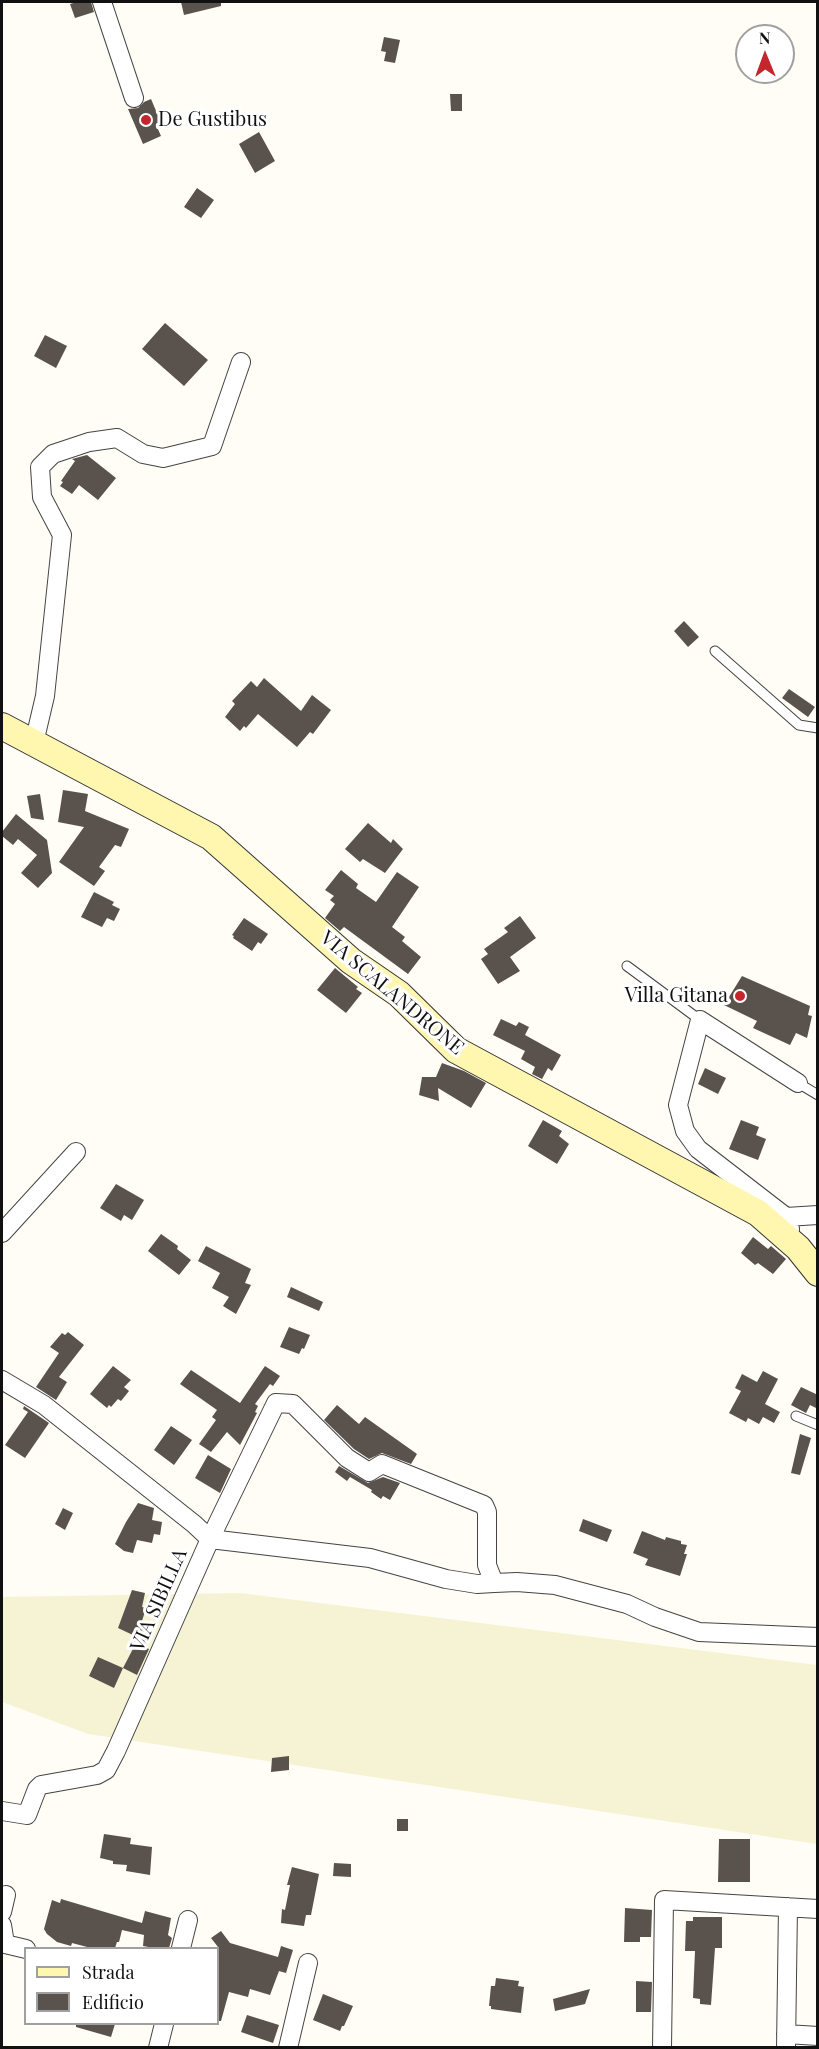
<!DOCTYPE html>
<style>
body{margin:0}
#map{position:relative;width:819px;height:2049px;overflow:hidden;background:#fffdf5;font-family:"Playfair Display",serif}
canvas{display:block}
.frame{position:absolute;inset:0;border:3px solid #111;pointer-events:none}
.legend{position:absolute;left:24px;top:1947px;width:195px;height:78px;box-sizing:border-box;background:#fff;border:2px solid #a0a0a0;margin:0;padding:8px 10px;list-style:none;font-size:18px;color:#111}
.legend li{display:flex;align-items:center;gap:12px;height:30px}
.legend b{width:30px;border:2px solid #a0a0a0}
.north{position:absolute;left:735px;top:24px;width:60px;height:60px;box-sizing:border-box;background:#fff;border:2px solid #a0a0a0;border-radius:50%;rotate:359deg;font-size:16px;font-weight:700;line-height:24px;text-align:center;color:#111}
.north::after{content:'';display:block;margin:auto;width:21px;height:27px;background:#c4262e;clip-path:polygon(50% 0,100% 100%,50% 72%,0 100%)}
</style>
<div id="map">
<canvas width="819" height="2049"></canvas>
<div class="frame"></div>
<ul class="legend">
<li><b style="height:8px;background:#fff6b0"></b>Strada</li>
<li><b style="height:16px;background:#5a524d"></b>Edificio</li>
</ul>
<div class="north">N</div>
</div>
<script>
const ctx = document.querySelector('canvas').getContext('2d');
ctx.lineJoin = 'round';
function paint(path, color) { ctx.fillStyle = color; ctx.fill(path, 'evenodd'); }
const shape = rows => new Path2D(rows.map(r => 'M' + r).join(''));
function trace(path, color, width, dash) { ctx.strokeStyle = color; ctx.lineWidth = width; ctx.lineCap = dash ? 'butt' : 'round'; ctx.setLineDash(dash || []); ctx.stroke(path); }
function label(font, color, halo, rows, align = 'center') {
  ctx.font = font + ' "Playfair Display",serif'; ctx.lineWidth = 6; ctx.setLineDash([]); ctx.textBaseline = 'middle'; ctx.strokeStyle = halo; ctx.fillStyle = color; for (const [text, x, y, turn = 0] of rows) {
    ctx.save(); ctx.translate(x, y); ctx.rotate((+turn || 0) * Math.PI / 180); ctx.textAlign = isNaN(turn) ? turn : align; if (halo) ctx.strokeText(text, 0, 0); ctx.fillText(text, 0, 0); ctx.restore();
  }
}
const farmland = shape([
 [240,1593,817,1665,817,1844,88,1734,2,1702,2,1597]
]);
const building = shape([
 [77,2,91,2,94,12,75,18,70,4],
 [181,2,221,2,221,6,184,15],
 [384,37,400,40,395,63,384,61,386,52,381,51],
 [450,94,462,94,462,111,451,111],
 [151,99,162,125,157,127,161,136,143,144,128,109,138,108,144,102],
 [259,132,275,161,255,173,239,144],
 [197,188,214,200,201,218,184,207],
 [165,323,208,360,184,386,142,349],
 [45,335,67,346,56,368,34,356],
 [87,455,116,478,98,500,79,485,72,494,60,486,63,482,61,481,75,461,72,459],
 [684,621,699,637,688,647,674,631],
 [264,678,301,711,312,695,331,710,313,734,310,732,297,747,258,714,246,728,244,726,240,731,225,717,235,704,232,701,251,681,257,687],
 [789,689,815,707,808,717,782,698],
 [63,790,88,794,85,811,129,829,121,847,115,845,99,867,105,871,94,886,59,862,84,827,58,822],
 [40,794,44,820,31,818,27,796],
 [16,814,47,840,52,873,38,888,21,873,37,855,18,839,13,845,2,836,2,832],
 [368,823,391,843,393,839,403,849,385,873,363,859,360,862,345,849],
 [341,870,358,884,356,888,376,902,397,872,419,887,392,927,405,937,402,941,421,957,408,974,344,927,340,931,325,918,335,904,330,900,334,896,325,890],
 [94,892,114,902,112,905,120,909,114,921,107,918,102,927,81,917],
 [520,916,536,938,510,957,520,971,498,984,481,959,488,954,484,949,508,932,504,928],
 [244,918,268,934,261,944,258,942,252,951,233,938,234,936,232,935],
 [335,968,358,987,356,989,362,993,346,1013,317,990],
 [742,976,810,1006,808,1015,812,1016,807,1038,796,1033,790,1045,753,1028,757,1021,724,1005],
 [501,1019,516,1026,519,1022,529,1027,525,1035,561,1055,552,1071,548,1068,542,1079,532,1074,535,1067,521,1059,525,1051,493,1035],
 [442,1063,464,1071,486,1083,471,1108,438,1088,439,1101,419,1095,422,1077,436,1077],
 [705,1068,726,1078,718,1094,698,1084],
 [543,1120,562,1131,559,1136,569,1144,557,1164,528,1146],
 [741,1120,759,1127,756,1135,766,1139,758,1160,729,1149],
 [116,1184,144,1200,132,1220,124,1215,121,1221,100,1208],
 [161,1234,178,1246,177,1249,191,1260,179,1275,148,1251],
 [753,1237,768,1249,771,1246,786,1259,773,1274,758,1263,755,1265,741,1253],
 [206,1246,251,1269,245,1283,251,1285,236,1314,223,1306,229,1297,212,1288,220,1273,198,1261],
 [291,1287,323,1302,319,1311,287,1297],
 [289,1327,310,1335,304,1349,302,1348,299,1354,280,1347],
 [68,1332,84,1345,59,1377,67,1382,56,1400,36,1387,59,1353,50,1347,62,1333,65,1335],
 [113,1366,131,1380,124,1387,129,1391,121,1401,118,1399,111,1407,109,1405,107,1408,90,1394],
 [265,1366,280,1376,273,1386,270,1384,255,1404,258,1406,255,1412,257,1413,240,1445,227,1432,211,1452,199,1444,216,1420,212,1417,217,1410,180,1384,191,1370,240,1403],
 [763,1371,778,1379,765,1404,780,1412,774,1423,763,1417,759,1424,748,1418,746,1422,729,1413,741,1391,735,1388,742,1374,757,1382],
 [801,1387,818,1395,818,1409,810,1405,806,1413,791,1405],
 [337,1405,359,1424,365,1417,417,1454,411,1464,382,1453,369,1459,354,1449,324,1420],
 [24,1406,49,1423,25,1458,5,1445,28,1412,23,1409],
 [171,1426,192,1440,174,1465,154,1450],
 [800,1434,811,1438,800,1475,791,1473],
 [208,1455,231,1469,220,1493,195,1478],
 [339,1466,368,1483,383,1477,400,1483,390,1500,383,1496,381,1499,371,1492,372,1490,350,1477,347,1481,335,1472],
 [138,1503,154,1508,152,1520,162,1522,160,1535,154,1534,152,1543,137,1540,133,1553,124,1551,115,1544,126,1522],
 [63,1508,73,1513,65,1530,55,1524],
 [583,1519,612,1530,607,1542,579,1531],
 [642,1531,665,1540,666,1537,681,1541,681,1544,687,1545,684,1554,687,1554,680,1576,645,1565,648,1559,633,1553],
 [132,1590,145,1593,142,1607,146,1608,142,1621,154,1627,144,1646,133,1642,135,1636,118,1628],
 [136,1643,149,1649,137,1675,123,1668],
 [98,1657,123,1668,114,1688,89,1676],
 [289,1756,289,1770,271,1772,272,1758],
 [397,1819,408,1819,408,1831,397,1831],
 [104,1834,131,1838,130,1844,152,1847,150,1875,126,1871,127,1865,113,1864,113,1861,100,1858],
 [719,1839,750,1839,750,1882,718,1882],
 [334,1863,351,1864,351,1877,333,1876],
 [292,1867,319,1874,311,1915,306,1915,304,1926,281,1923,282,1909,285,1910,290,1885,287,1885],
 [61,1899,142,1923,145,1911,171,1918,168,1935,172,1938,169,1948,154,1948,143,1946,144,1935,122,1930,119,1942,117,1942,115,1948,91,1948,72,1943,71,1946,57,1942,47,1934,44,1929,52,1900,60,1903],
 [625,1908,652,1910,651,1937,640,1937,640,1942,624,1942],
 [693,1917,722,1917,722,1948,715,1948,711,2005,700,2004,700,1999,693,1998,695,1951,685,1951,686,1921,693,1921],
 [221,1931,230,1943,278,1957,281,1946,293,1950,286,1973,279,1971,270,1995,250,1989,248,1997,229,1992,221,2021,218,2021,218,1947,211,1938],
 [496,1978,519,1981,518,1986,524,1987,521,2013,491,2009,491,2006,489,2006,491,1986,495,1986],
 [636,1981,652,1982,651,2012,636,2012],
 [590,1989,585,2004,555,2011,553,1999],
 [323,1994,353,2006,344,2026,342,2026,340,2031,313,2020],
 [247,2015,279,2025,273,2043,241,2032],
 [76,2024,115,2024,111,2037,76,2027]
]);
const lane = shape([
 [715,651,799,725,818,728],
 [627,966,700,1020],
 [798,1083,818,1095],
 [796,1416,818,1425]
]);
const street = shape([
 [102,2,134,98],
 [34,743,45,696,62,535,42,497,40,467,53,454,89,442,117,438,143,454,163,458,212,446,241,362],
 [786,1217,698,1149,685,1131,678,1105,700,1020,798,1083],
 [790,1229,786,1217,818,1215],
 [2,1233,76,1152],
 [2,1380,44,1405,194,1524,210,1539,116,1751,106,1770,97,1775,41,1785,37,1789,27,1815,2,1811],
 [494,1583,487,1565,487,1512,484,1505,382,1464,369,1472,347,1458,293,1404,276,1403,210,1539,370,1558,446,1579,477,1584,494,1583,517,1582,555,1585,627,1604,655,1617,699,1632,818,1637],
 [2,1912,6,1895],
 [2,1925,5,1944,26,1949],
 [181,1948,188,1920],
 [786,2034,818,2036],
 [158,2048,164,2024],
 [288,2048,308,1963],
 [662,2048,664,1900,818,1909],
 [786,2048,788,1907]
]);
const secondary = shape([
 [2,726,211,837,351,961,399,994,456,1050,758,1213,798,1248,818,1273]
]);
const markers = [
 [146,120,6,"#c4262e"],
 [740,996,6,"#c4262e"]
];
const poiNames = [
 ["De Gustibus",158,120],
 ["Villa Gitana",728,996,"right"]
];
const streetNames = [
 ["VIA SCALANDRONE",392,993,40],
 ["VIA SIBILLA",159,1600,-66]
];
paint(farmland, '#f6f3d4');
paint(building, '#5a524d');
trace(lane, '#444', 11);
trace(street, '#444', 20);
trace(secondary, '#333', 28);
trace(lane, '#fff', 9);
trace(street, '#fff', 18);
trace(secondary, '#fff6b0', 26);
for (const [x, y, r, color] of markers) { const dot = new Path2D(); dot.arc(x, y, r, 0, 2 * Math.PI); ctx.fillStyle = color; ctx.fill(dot); trace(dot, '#fff', 2); }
label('20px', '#111', '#fff', poiNames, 'left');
label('20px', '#111', '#fff', streetNames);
</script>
